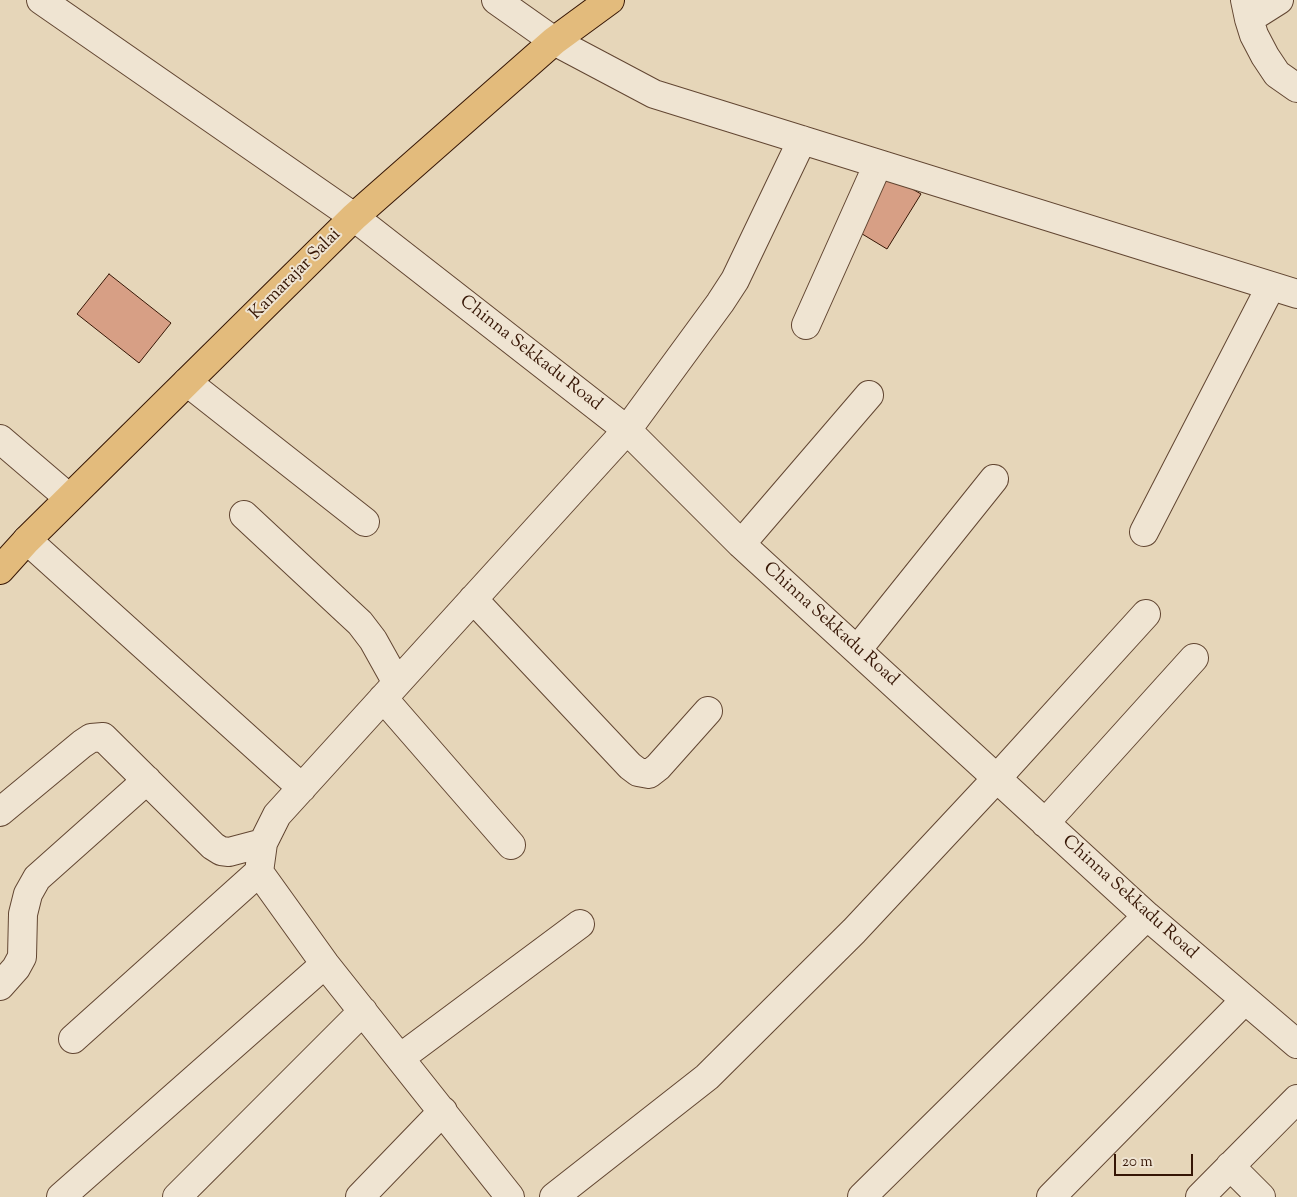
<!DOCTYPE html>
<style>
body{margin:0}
#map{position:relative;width:1297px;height:1197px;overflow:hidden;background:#e6d6b9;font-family:"Sorts Mill Goudy",serif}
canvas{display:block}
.scale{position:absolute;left:1114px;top:1154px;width:79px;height:22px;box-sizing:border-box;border:2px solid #361605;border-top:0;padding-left:6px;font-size:15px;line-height:18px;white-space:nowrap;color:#361605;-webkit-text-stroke:4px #efe4d2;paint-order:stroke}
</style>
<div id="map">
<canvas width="1297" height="1197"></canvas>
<div class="scale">20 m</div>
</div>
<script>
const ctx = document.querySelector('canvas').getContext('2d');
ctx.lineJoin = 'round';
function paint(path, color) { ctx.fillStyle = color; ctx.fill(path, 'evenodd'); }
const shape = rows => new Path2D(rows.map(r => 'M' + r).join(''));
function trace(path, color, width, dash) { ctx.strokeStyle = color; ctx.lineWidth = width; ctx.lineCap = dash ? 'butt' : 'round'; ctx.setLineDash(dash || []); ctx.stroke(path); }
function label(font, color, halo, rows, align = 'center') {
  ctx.font = font + ' "Sorts Mill Goudy",serif'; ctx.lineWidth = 4; ctx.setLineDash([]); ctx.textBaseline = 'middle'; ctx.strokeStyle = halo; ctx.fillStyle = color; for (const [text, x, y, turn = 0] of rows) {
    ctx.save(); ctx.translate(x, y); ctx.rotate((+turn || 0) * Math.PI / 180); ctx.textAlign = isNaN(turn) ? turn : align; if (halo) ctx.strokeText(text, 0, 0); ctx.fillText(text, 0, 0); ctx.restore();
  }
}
const building = shape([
 [888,175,921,194,887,249,854,229,888,175],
 [109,274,171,323,139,363,77,314,109,274]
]);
const minor = shape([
 [41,0,354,217,627,430,741,544,1147,916,1297,1044],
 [496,0,554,41,654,94,1297,294],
 [1245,0,1249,19,1254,35,1265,56,1277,74,1297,88],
 [1249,19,1279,0],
 [806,325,878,164],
 [187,382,365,522],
 [0,439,69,498],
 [244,515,346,610,360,623,373,640,397,683],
 [1144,532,1271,286],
 [27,540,302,788],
 [741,544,869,395],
 [473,599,630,766,638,772,649,774,658,767,708,711],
 [857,650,994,479],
 [383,698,511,845],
 [0,812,82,744,91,738,103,737,213,846,221,851,229,852,263,843],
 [1045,823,1194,658],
 [0,986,16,968,22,957,23,914,28,894,37,878,147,780],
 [73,1039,259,872],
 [400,1058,580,924],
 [1230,1166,1261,1197],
 [61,1197,325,964],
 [177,1197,363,1011],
 [360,1197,443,1111],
 [510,1197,325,964,259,872,263,843,277,815,627,430,720,303,735,280,802,140],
 [554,1197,707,1077,854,931,997,778,1146,614],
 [862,1197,1147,916],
 [1051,1197,1245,1000],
 [1200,1197,1297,1099]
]);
const major = shape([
 [0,570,27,540,354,217,554,41,610,0]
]);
const streetNames = [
 ["Kamarajar Salai",296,275,-45],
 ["Chinna Sekkadu Road",530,354,38],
 ["Chinna Sekkadu Road",830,625,42],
 ["Chinna Sekkadu Road",1129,898,42]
];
paint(building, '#d79f85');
trace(building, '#361605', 1);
trace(minor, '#624632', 30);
trace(major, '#361605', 30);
trace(minor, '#efe4d2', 28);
trace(major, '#e3bb7c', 28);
label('18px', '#361605', '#efe4d2', streetNames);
</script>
